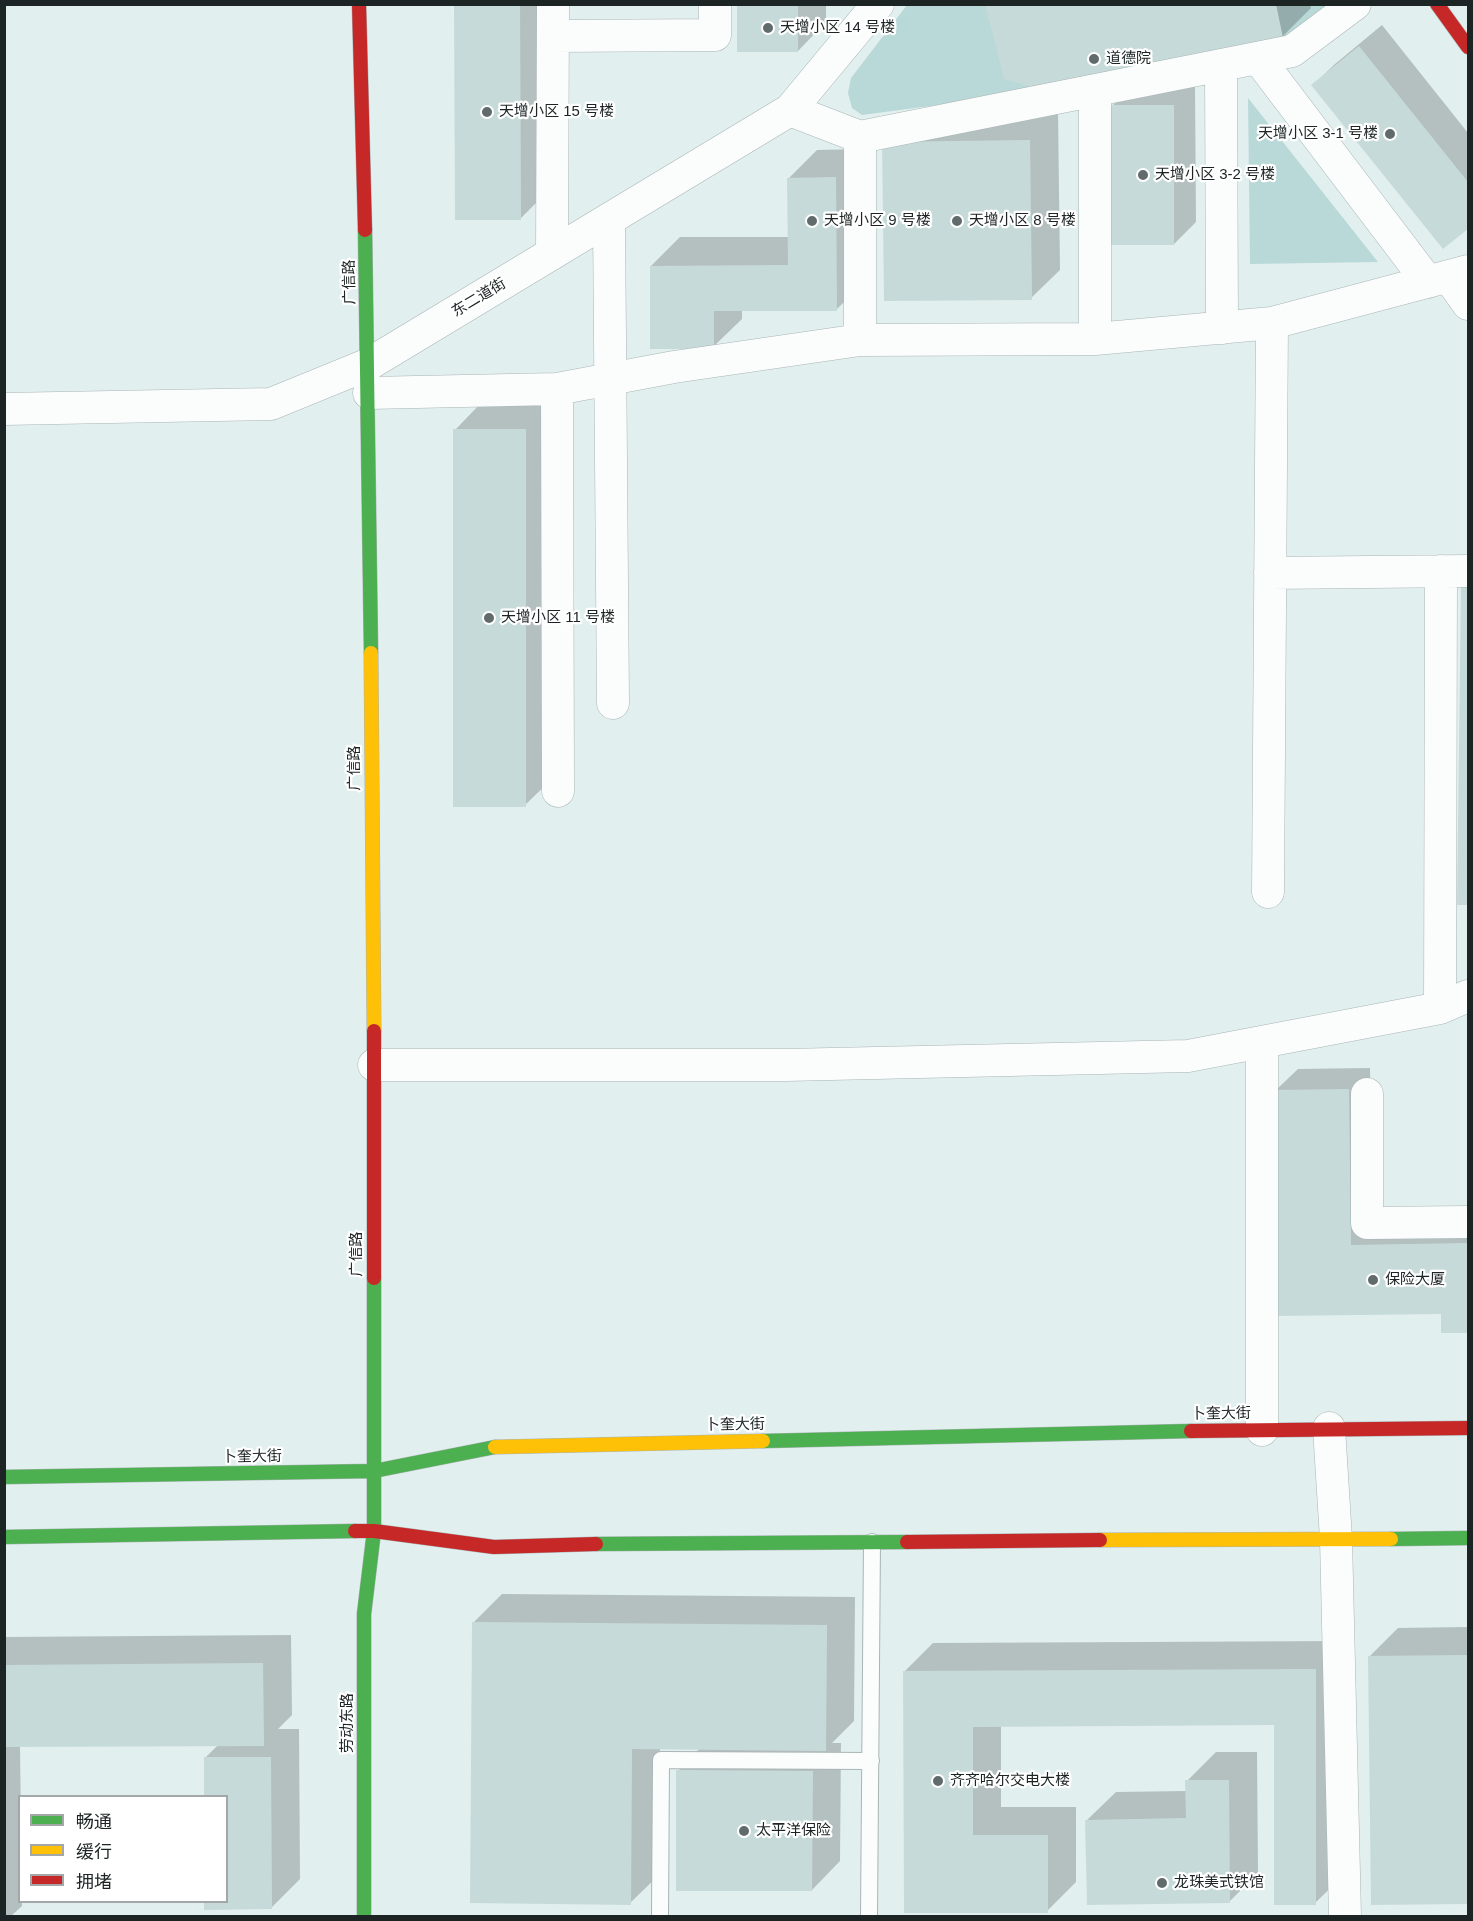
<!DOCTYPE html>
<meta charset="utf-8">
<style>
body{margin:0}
#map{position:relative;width:1473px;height:1921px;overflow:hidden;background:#e2efef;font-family:Arial,"Noto Sans SC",sans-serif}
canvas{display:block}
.frame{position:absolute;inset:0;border:6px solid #1c2424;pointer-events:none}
.legend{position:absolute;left:18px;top:1795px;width:210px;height:108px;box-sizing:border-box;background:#fff;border:2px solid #a4a7a7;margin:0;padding:8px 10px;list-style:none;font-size:18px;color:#1c2424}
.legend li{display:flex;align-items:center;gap:12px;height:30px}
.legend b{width:30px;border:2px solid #a4a7a7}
</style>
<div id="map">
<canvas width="1473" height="1921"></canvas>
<div class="frame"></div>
<ul class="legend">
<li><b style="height:8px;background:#4caf50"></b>畅通</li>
<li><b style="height:8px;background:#ffc107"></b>缓行</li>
<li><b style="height:8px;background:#c62828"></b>拥堵</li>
</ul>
</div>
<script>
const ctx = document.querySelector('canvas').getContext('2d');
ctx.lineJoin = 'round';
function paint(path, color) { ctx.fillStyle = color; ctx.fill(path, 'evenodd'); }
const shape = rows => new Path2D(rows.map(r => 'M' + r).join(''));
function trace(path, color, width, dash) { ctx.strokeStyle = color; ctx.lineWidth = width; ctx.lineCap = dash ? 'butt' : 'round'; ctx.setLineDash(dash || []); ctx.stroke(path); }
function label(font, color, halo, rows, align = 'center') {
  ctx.font = font + ' Arial,"Noto Sans SC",sans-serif'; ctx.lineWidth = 4.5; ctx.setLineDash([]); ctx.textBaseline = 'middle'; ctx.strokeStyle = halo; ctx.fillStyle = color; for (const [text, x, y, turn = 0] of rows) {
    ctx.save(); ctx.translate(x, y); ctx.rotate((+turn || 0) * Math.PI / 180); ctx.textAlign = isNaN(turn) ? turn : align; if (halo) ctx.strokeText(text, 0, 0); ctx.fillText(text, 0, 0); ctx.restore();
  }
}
const green = shape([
 [907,5,1336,5,1283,38,1044,91,862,115,852,108,848,93,851,78],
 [1248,98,1378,262,1250,264]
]);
const shadow = shape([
 [456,4,548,4,549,190,520,219],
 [738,4,826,4,826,22,798,51],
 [987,4,1310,4,1311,8,1282,37],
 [1382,25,1468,133,1468,227,1443,247,1313,85,1335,64],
 [1134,84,1195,84,1196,222,1174,244,1112,106],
 [1058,112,1060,270,1031,298,883,143],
 [864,149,865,281,836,310,742,310,742,319,713,347,651,266,680,237,789,237,789,178,817,150],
 [483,401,554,401,554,777,525,805,455,430],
 [1468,578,1468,903,1458,903,1462,585],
 [1370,1068,1372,1217,1468,1216,1468,1331,1443,1331,1443,1313,1279,1314,1276,1090,1298,1069],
 [502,1594,855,1597,854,1721,832,1743,841,1743,840,1861,812,1890,678,1771,700,1748,660,1748,659,1875,630,1903,473,1623],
 [1468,1627,1468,1903,1372,1904,1369,1657,1398,1628],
 [291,1635,292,1715,278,1729,299,1729,300,1879,271,1908,206,1908,206,1902,226,1902,226,1796,206,1796,205,1758,219,1744,20,1746,22,1906,11,1916,4,1916,4,1637],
 [1344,1641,1344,1875,1315,1903,1275,1724,1001,1725,1001,1807,1076,1807,1076,1882,1047,1911,906,1912,905,1671,933,1643],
 [1216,1752,1257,1752,1258,1873,1230,1901,1087,1820,1116,1792,1187,1791,1187,1781]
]);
const building = shape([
 [454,4,520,4,521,220,455,220],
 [737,4,798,4,798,52,737,52],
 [985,4,1276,4,1283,38,1044,91,1004,79],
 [1359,46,1468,182,1468,229,1443,249,1311,85],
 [1111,105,1174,105,1174,245,1111,245],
 [1030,140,1032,300,884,301,882,142],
 [836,177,837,311,714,311,714,349,650,349,650,266,788,265,787,178],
 [453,429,526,429,526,807,453,807],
 [1461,584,1468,584,1468,905,1457,905],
 [1349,1089,1351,1245,1468,1243,1468,1333,1441,1333,1441,1314,1278,1316,1275,1090],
 [472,1622,827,1625,826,1751,632,1749,631,1905,470,1903],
 [1468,1655,1468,1904,1371,1905,1368,1656],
 [263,1663,264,1746,5,1747,5,1665],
 [1316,1669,1316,1905,1274,1905,1274,1725,973,1727,973,1835,1048,1835,1048,1913,904,1913,903,1671],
 [204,1757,271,1757,272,1909,204,1910,204,1902,226,1902,226,1796,204,1796],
 [676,1770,813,1771,812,1891,676,1891],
 [1185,1780,1229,1780,1230,1903,1087,1905,1085,1820,1186,1818]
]);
const lane = shape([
 [660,1916,661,1760,871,1761],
 [869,1916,872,1542]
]);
const street = shape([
 [553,36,715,35,715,4],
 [1258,58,1428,282],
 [1221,65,1222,328],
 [1095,92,1095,339],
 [790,110,860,137,1292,51,1355,4],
 [860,137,860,340,1095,339,1272,323,1268,892],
 [609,219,613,703],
 [552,254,553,4],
 [1448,276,1468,304],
 [1272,323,1468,271],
 [557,389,558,791],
 [369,393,557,389,674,367,860,340],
 [4,409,271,404,369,364,790,110,878,4],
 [1270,573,1468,571],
 [1440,1008,1441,571],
 [1262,1042,1262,1430],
 [374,1065,786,1065,1188,1056,1440,1008,1468,996],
 [1367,1094,1367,1223,1468,1222],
 [1329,1428,1336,1539,1345,1916]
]);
const fast = shape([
 [365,230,371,653],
 [763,1441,1191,1431],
 [4,1477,374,1471,495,1447],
 [4,1537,355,1531],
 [1391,1539,1468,1538],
 [596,1544,907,1542],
 [364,1916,364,1614,374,1531,374,1278]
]);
const slow = shape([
 [371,653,374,1031],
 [495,1447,763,1441],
 [1100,1540,1391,1539]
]);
const jam = shape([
 [359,4,365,230],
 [1437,4,1468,47],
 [374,1031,374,1278],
 [1191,1431,1468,1428],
 [355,1531,374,1531,494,1547,596,1544],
 [907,1542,1100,1540]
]);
const markers = [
 [768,28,6,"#616b6b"],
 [1094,59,6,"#616b6b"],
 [487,112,6,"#616b6b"],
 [1390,134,6,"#616b6b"],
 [1143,175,6,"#616b6b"],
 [812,221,6,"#616b6b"],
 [957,221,6,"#616b6b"],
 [489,618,6,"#616b6b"],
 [1373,1280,6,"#616b6b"],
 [938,1781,6,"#616b6b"],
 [744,1831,6,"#616b6b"],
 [1162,1883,6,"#616b6b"]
];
const poiNames = [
 ["天增小区 14 号楼",780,28],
 ["道德院",1106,59],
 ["天增小区 15 号楼",499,112],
 ["天增小区 3-1 号楼",1378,134,"right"],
 ["天增小区 3-2 号楼",1155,175],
 ["天增小区 9 号楼",824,221],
 ["天增小区 8 号楼",969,221],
 ["天增小区 11 号楼",501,618],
 ["保险大厦",1385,1280],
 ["齐齐哈尔交电大楼",950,1781],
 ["太平洋保险",756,1831],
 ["龙珠美式铁馆",1174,1883]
];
const streetNames = [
 ["广信路",350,282,-91],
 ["东二道街",479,298,-31],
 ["广信路",355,768,-90],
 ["广信路",357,1254,-90],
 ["卜奎大街",1221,1414,-1],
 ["卜奎大街",735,1425,-1],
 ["卜奎大街",252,1457,-1],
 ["劳动东路",348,1723,-90]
];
paint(green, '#b9d8d8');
paint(shadow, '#0003');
paint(building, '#c7dada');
trace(lane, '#aab4b4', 18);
trace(street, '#aab4b4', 33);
trace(fast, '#aab4b4', 15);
trace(slow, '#aab4b4', 15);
trace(jam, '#aab4b4', 15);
trace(lane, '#fbfdfd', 16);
trace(street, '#fbfdfd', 32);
trace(fast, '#4caf50', 14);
trace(slow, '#ffc107', 14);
trace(jam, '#c62828', 14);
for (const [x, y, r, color] of markers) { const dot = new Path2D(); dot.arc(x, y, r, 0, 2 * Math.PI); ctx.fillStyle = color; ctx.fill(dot); trace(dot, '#fff', 2); }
label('15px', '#1c2424', '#fff', poiNames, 'left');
label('15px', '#1c2424', '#fff', streetNames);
</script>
